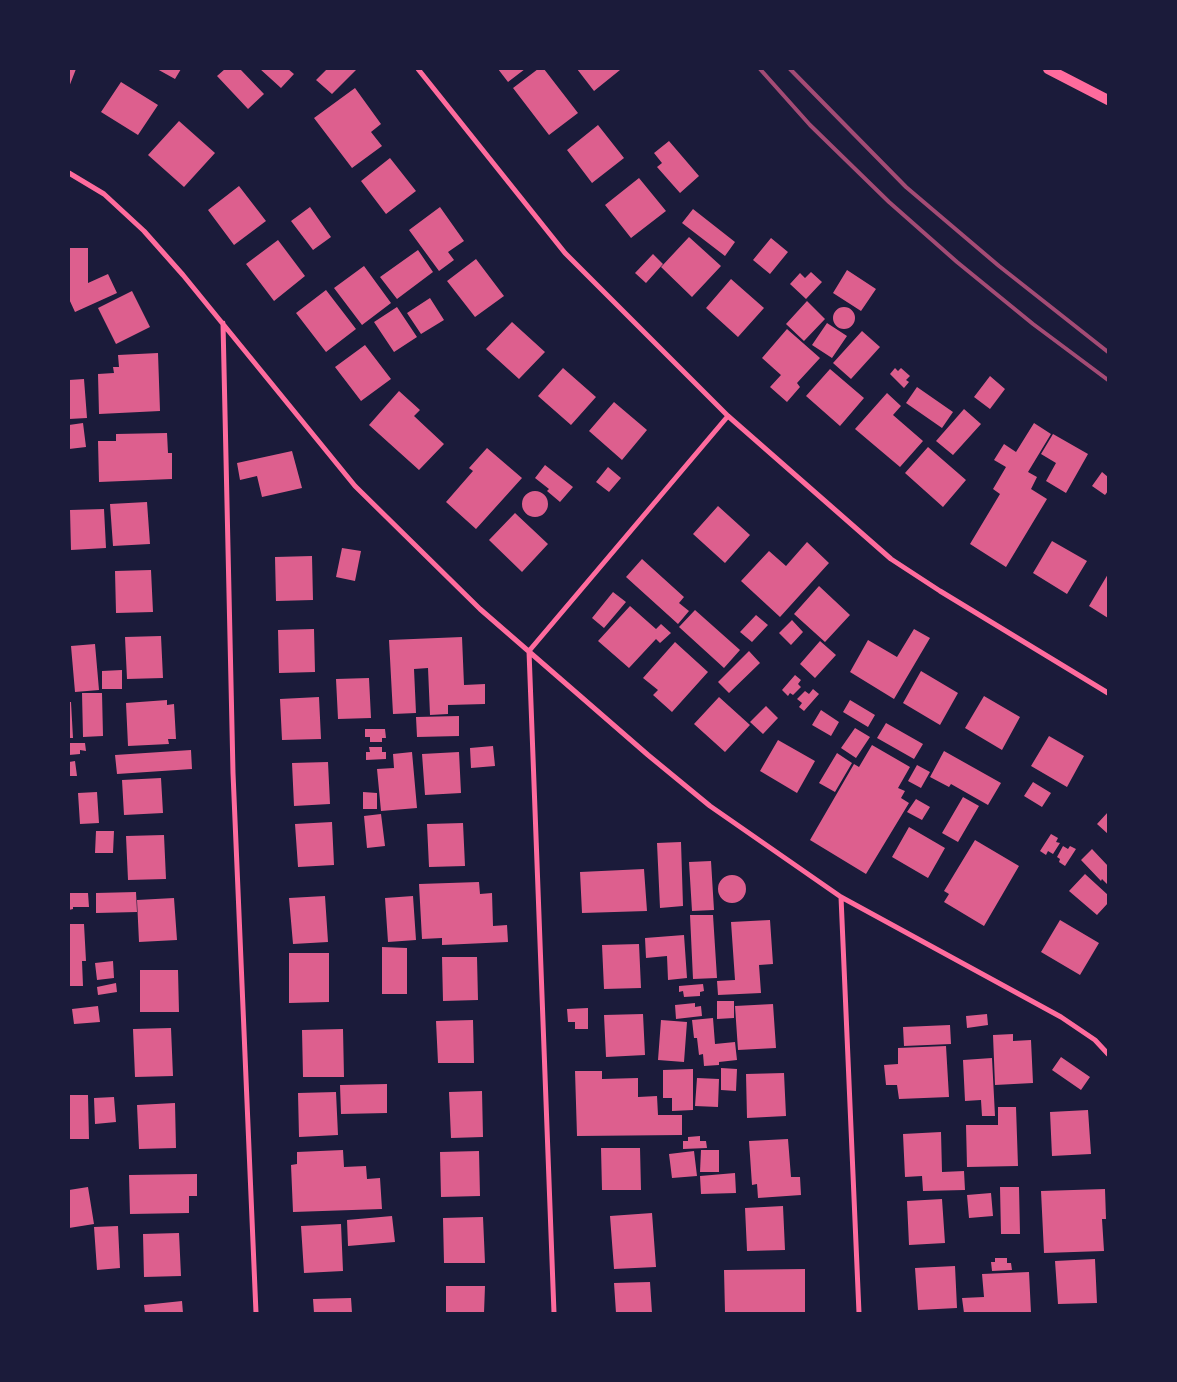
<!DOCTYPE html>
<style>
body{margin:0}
#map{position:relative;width:1177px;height:1382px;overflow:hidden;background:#1b1b3a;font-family:"DejaVu Sans",sans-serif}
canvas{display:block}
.frame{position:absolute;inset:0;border:70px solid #1b1b3a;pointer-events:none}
</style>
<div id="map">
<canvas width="1177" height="1382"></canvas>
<div class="frame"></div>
</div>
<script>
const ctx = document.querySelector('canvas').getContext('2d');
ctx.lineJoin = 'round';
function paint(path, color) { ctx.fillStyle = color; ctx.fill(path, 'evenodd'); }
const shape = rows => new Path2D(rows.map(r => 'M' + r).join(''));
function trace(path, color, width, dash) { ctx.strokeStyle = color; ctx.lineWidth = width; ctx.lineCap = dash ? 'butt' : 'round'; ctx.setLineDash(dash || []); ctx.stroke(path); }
const building = shape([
 [69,69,76,69,69,87],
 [157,69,181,69,175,79],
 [225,69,240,69,264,94,248,109,217,76],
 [260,69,288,69,294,74,281,88],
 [327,69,357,69,332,94,316,80],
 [498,69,525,69,508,82],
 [538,69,544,69,578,113,549,135,513,88],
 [577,69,619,69,620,70,594,91],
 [121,82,158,105,138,135,101,112],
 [355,88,381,124,371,132,382,146,352,168,314,118],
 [179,121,215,153,184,187,148,155],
 [598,125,624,158,592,183,567,150],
 [669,141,699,176,680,193,657,167,662,163,654,153],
 [390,158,416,191,386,214,361,181],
 [639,178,666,211,631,238,605,205],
 [239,186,266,221,234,245,208,210],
 [310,207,331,237,313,250,291,221],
 [440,207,464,241,448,252,454,260,439,271,409,230],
 [693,209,735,242,725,256,682,223],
 [689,237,721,266,692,297,661,267],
 [771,238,788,252,770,274,753,260],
 [278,240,305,276,274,301,246,264],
 [69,248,88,248,88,283,108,274,117,293,75,312,69,299],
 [418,250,433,272,397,299,380,277],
 [653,254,663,264,646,283,635,273],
 [476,259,504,296,475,317,447,281],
 [364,266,391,303,362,325,334,288],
 [847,270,876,289,861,311,833,293],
 [811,272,822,282,806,299,790,284,800,273,805,278],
 [731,279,764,308,738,337,706,308],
 [326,290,356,329,326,352,296,313],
 [132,291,150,327,116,344,98,308],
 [430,298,444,320,421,334,407,313],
 [807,301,825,319,804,341,786,324],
 '833 318a11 11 0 1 1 22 0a11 11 0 1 1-22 0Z',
 [397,307,417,337,394,352,374,322],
 [512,322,545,352,519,379,486,349],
 [827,323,847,336,832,358,812,345],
 [787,329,820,358,797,383,800,387,787,402,770,387,781,375,762,358],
 [862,331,880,347,851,379,833,363],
 [365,345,391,379,361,401,335,367],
 [158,353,160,411,99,414,98,374,114,373,113,367,119,367,118,355],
 [563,368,596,397,571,425,538,396],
 [895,368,898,371,901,368,910,376,906,380,909,382,904,388,890,374],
 [830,369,864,398,840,426,806,396],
 [990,376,1005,389,990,409,974,397],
 [84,379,87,418,69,419,69,380],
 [917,387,953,412,942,428,906,403],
 [399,391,420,410,414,416,444,444,419,470,369,425],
 [887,393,901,406,893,415,923,441,900,467,855,429],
 [614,402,647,430,622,460,589,431],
 [964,409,981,424,953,455,936,441],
 [83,423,86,447,69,449,69,425],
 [1034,423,1051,434,1028,472,1037,477,1031,489,1047,499,1006,567,970,544,1000,494,993,489,1006,467,994,460,1004,444,1016,452],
 [167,433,168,453,172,453,172,479,99,482,98,441,116,441,116,434],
 [1053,434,1088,454,1066,493,1046,481,1056,463,1041,454],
 [928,447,966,480,943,507,905,473],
 [487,448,522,478,476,529,446,502,473,471,469,468],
 [292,451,302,488,262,497,257,476,240,480,237,463],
 [545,465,573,487,560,502,547,491,549,489,535,478],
 [608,467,621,478,609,492,596,482],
 [1102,472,1108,477,1108,491,1105,495,1092,486],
 '522 504a13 13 0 1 1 26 0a13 13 0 1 1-26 0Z',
 [147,502,150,544,113,546,110,504],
 [718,506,750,535,725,563,693,534],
 [104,509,106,548,71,550,70,510],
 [515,513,548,544,522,572,489,540],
 [1052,541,1087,561,1067,594,1033,573],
 [807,542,829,563,780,617,741,581,769,551,786,566],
 [342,548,361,551,355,581,336,577],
 [312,556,313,600,276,601,275,557],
 [642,559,684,597,679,603,689,611,678,624,626,577],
 [151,570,153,612,116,613,115,571],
 [1108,574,1108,618,1089,606],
 [819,586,850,615,825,642,794,614],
 [613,592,626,602,604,628,592,618],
 [630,606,656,629,661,624,671,633,660,643,656,639,629,668,598,641],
 [695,610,740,650,724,668,679,627],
 [756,615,768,625,752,642,740,632],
 [792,620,803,632,791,645,779,633],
 [314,629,315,672,279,673,278,630],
 [914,629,930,638,894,699,850,672,868,640,897,657],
 [161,636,163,678,127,679,125,637],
 [462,637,464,685,485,684,485,704,448,705,448,714,430,715,428,668,414,669,416,713,393,714,389,640],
 [820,641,836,655,815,678,800,664],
 [675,642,708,672,672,712,653,695,658,690,643,678],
 [95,644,99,690,75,692,71,646],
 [749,651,760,663,729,693,718,682],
 [122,670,122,689,102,689,102,671],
 [921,671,958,693,940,725,903,703],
 [795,675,801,680,798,684,801,687,793,695,790,693,788,696,782,690],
 [369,678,371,718,338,719,336,679],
 [813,689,819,694,804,711,799,707,802,703,797,699,805,691,809,694],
 [82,693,102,693,103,736,83,737],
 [984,696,1020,717,1002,750,965,728],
 [319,697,321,739,282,740,280,699],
 [719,697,750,725,725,752,694,724],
 [167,700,167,705,174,704,176,739,168,739,169,744,128,746,126,703],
 [850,700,875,715,868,727,843,712],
 [69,702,71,702,73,738,69,738],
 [766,706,778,718,763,734,750,722],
 [821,710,839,722,831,736,812,725],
 [459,716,459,736,417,737,416,717],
 [886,723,923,744,914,759,877,738],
 [855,728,870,737,856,758,841,748],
 [365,729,385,729,386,738,382,738,382,742,370,742,370,737,365,737],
 [1049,736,1084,756,1067,787,1031,766],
 [778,740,815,761,797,793,760,771],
 [69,743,85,743,86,751,80,750,80,754,69,755],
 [872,745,910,767,898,788,905,791,901,798,909,803,866,874,810,840,854,764,859,767],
 [493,746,495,766,471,768,470,748],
 [369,747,382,747,382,752,386,752,386,759,366,760,366,752,370,752],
 [191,750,192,769,117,774,115,755],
 [944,751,1001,783,988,805,951,784,949,787,930,777],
 [412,752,417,808,381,811,377,769,394,768,393,754],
 [459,752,461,793,425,795,422,754],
 [837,753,852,763,835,792,819,783],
 [75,761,77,776,69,776,69,762],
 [328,762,330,804,294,806,292,763],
 [917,765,930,772,921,788,908,781],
 [161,778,163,813,124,815,122,780],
 [1033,782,1051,793,1042,807,1024,796],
 [97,792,99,823,80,824,78,793],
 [363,792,377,793,377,809,363,809],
 [963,797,979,806,958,842,942,833],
 [916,799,930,807,922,820,907,812],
 [1108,812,1108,834,1097,824],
 [381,814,385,846,367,848,364,816],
 [332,822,334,865,298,867,295,824],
 [463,823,465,866,429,867,427,824],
 [909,827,945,848,928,878,892,857],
 [96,831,114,831,113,853,95,853],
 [1051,834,1058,838,1056,842,1060,843,1053,854,1048,851,1046,855,1040,851],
 [164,835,166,879,128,880,126,836],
 [975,840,1019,866,984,926,944,902,949,894,944,891],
 [681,842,683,906,660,908,657,843],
 [1063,846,1068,849,1070,846,1076,849,1065,866,1059,862,1060,859,1057,857],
 [1092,849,1108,866,1108,885,1102,879,1101,881,1081,860],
 [711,861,714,910,692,911,689,862],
 [644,869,647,911,582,913,580,872],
 [1085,874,1108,895,1108,903,1097,915,1069,891],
 '718 889a14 14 0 1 1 28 0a14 14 0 1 1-28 0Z',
 [479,882,480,894,492,893,493,926,507,925,508,942,442,945,442,938,422,939,419,884],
 [136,892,137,912,96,913,96,893],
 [69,893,88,893,89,907,73,907,73,909,69,910],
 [325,896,328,942,293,944,289,898],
 [413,896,416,940,388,942,385,898],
 [174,898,177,940,139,942,137,900],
 [690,915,713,915,717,978,693,979],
 [770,920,773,964,759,965,761,993,718,995,717,981,735,980,731,922],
 [1060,920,1099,943,1080,975,1041,952],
 [69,924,84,924,86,961,82,961,83,986,69,986],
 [684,935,687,978,668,980,667,956,646,958,645,938],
 [639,944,641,988,604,989,602,945],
 [382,947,407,948,407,994,382,994],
 [289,953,329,953,329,1002,289,1003],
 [442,957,477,957,478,1000,443,1001],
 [113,961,114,978,97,980,95,963],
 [140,970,178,970,179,1012,140,1012],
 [116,983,117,992,98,995,97,987],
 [703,984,704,991,700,992,700,996,684,997,683,991,679,992,679,986],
 [717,1001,734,1001,734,1018,717,1019],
 [695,1003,695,1007,701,1006,702,1016,676,1019,675,1005],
 [773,1004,776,1048,738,1050,735,1006],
 [98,1006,100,1022,74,1024,72,1009],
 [588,1008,588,1029,575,1029,575,1022,568,1022,567,1009],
 [643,1014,645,1055,606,1057,604,1015],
 [987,1014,988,1025,967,1028,966,1016],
 [713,1018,715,1044,735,1042,737,1060,719,1062,719,1065,704,1066,703,1054,699,1055,697,1038,694,1038,692,1020],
 [473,1020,474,1063,438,1063,436,1021],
 [661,1020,687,1022,684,1062,658,1060],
 [950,1025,951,1044,904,1046,903,1027],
 [171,1028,173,1076,135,1077,133,1029],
 [343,1029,344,1077,303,1077,302,1030],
 [1013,1034,1013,1041,1031,1040,1033,1083,995,1085,993,1035],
 [946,1046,949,1097,899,1099,897,1085,886,1085,884,1065,898,1064,898,1048],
 [1061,1057,1090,1077,1081,1090,1052,1070],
 [992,1058,995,1116,982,1116,981,1100,965,1101,963,1060],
 [721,1068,737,1069,736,1091,721,1090],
 [693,1069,693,1110,672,1111,672,1098,663,1098,663,1070],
 [575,1071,602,1071,602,1079,638,1078,638,1097,657,1096,658,1115,682,1115,682,1135,577,1136],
 [784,1073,786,1116,747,1118,746,1074],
 [697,1078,719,1079,718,1107,695,1106],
 [387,1084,387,1113,341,1114,340,1085],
 [482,1091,483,1137,451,1138,449,1092],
 [336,1092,338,1135,299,1137,298,1093],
 [69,1095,88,1095,89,1139,69,1139],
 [114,1097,116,1122,95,1124,94,1098],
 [175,1103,176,1148,139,1149,137,1105],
 [998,1107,1016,1107,1018,1166,967,1167,966,1125,998,1125],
 [1088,1110,1091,1154,1052,1156,1050,1112],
 [941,1132,942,1172,964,1171,965,1190,923,1191,922,1176,905,1177,903,1134],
 [700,1136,700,1141,706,1141,707,1148,683,1149,683,1141,688,1141,688,1137],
 [788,1139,791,1177,800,1177,801,1195,758,1198,757,1184,752,1185,749,1141],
 [601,1148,640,1148,641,1190,602,1190],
 [343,1150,344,1167,366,1166,367,1179,380,1178,382,1209,293,1212,291,1165,297,1164,297,1152],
 [701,1150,719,1150,719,1172,700,1172],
 [479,1151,480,1196,441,1197,440,1152],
 [694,1151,697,1176,672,1178,669,1154],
 [735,1173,736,1193,701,1194,700,1176],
 [197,1174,197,1196,189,1196,189,1213,130,1214,129,1175],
 [88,1187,94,1224,69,1228,69,1190],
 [1000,1187,1019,1187,1020,1234,1001,1234],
 [1105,1189,1106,1219,1102,1219,1104,1251,1044,1253,1041,1191],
 [991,1193,993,1216,969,1218,967,1195],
 [942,1199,945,1243,909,1245,907,1201],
 [783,1206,785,1250,747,1251,745,1208],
 [652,1213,656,1267,614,1269,610,1216],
 [392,1216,395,1242,348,1246,347,1220],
 [483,1217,485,1263,444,1263,443,1218],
 [341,1224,343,1271,304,1273,301,1226],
 [118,1226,120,1268,97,1270,94,1227],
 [179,1233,181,1276,144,1277,143,1234],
 [995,1258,1007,1258,1007,1263,1011,1263,1012,1270,992,1271,991,1262,995,1262],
 [1095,1259,1097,1303,1058,1304,1055,1261],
 [955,1266,957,1308,918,1310,915,1268],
 [805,1269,805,1313,725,1313,724,1270],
 [1029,1272,1031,1313,964,1313,962,1298,984,1297,982,1274],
 [650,1282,652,1313,616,1313,614,1283],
 [446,1286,485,1286,484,1313,446,1313],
 [351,1298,352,1313,314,1313,313,1299],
 [182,1301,183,1313,145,1313,144,1305]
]);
const minor = shape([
 [418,69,565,253,728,416,891,559,940,591,1108,693],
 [69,173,104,194,144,231,183,275,355,486,480,609,648,755,710,806,841,897,1061,1017,1095,1040,1108,1054],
 [223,323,233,773,256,1313],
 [841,897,859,1313],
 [554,1313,529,651,728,416]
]);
const secondary = shape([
 [1048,69,1108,100]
]);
const rail = shape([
 [760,69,810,125,889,202,957,262,1033,324,1108,380],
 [790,69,906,187,999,266,1108,352]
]);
paint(building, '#dd5f8e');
trace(minor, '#ff6b9d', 5);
trace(secondary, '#ff6b9d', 10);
trace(rail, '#a44b75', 4);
</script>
